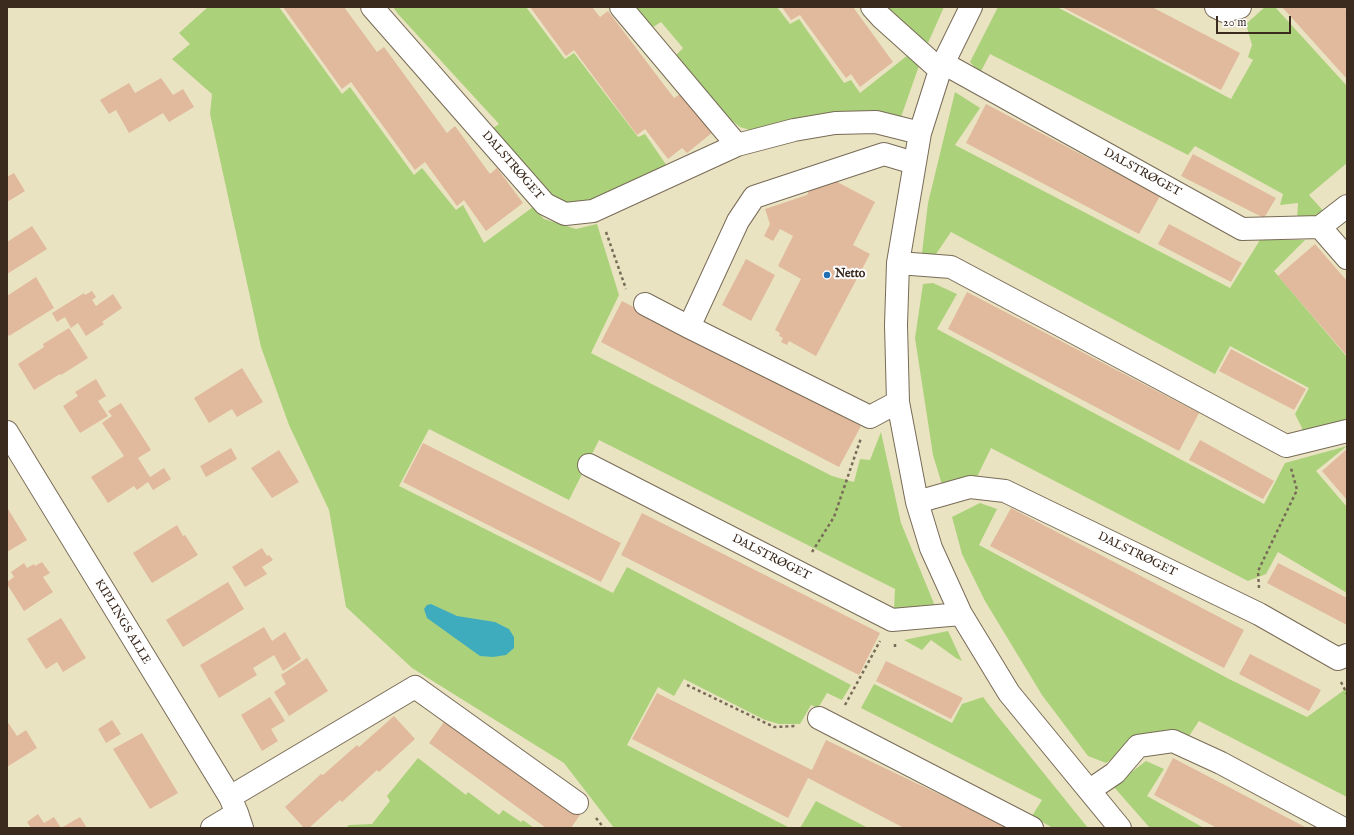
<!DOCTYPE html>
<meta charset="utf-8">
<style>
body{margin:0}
#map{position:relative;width:1354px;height:835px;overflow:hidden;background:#eae3c2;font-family:"IM FELL English",serif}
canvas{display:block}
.frame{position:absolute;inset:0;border:8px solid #3b2a1e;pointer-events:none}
.scale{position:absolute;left:1216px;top:16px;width:75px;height:18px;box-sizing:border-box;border:2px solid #3b2a1e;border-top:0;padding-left:5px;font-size:12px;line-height:14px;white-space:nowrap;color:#3b2a1e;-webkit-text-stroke:3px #fff;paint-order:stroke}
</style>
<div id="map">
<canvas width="1354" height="835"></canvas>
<div class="frame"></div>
<div class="scale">20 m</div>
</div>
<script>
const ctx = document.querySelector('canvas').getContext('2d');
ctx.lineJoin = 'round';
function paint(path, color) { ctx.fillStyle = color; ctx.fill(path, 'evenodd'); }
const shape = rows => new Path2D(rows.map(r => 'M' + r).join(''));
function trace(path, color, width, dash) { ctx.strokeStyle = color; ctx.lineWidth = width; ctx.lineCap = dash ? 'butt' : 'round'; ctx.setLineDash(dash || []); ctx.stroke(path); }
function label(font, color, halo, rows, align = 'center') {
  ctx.font = font + ' "IM FELL English",serif'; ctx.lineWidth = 4; ctx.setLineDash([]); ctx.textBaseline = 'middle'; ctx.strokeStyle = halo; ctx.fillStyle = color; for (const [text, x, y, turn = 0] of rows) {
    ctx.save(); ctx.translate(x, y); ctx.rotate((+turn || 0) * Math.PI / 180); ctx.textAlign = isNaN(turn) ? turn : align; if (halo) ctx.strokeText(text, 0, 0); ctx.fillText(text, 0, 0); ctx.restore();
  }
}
const green = shape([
 [208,7,279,7,342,94,350,87,414,175,422,168,456,210,463,205,484,243,533,207,544,219,576,229,597,224,619,295,591,353,832,476,854,482,860,459,870,460,881,432,901,523,935,606,894,609,895,589,599,440,569,500,429,429,399,486,613,593,627,567,851,685,842,700,827,693,818,708,811,705,800,724,779,724,765,720,684,679,674,696,658,687,627,745,790,828,614,828,564,763,412,668,346,607,329,510,289,425,261,347,210,114,212,94,172,59,190,44,179,33],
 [393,7,526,7,565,59,574,53,638,137,645,134,667,166,580,205,562,204,552,198,490,130,499,124,398,14],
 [631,7,777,7,790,24,799,19,844,83,851,80,860,93,908,55,920,63,901,117,870,111,840,112,765,126,750,130,740,127,731,120,675,56,683,48,661,22,650,29],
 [886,7,944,7,928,43,913,32],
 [998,7,1057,7,1231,99,1253,60,1248,57,1252,45,1246,24,1265,7,1275,7,1347,86,1347,163,1309,195,1326,214,1297,219,1298,203,1280,205,1283,194,1195,146,1188,155,990,54,980,73,970,62],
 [955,92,980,108,955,145,1230,288,1260,240,1305,240,1274,271,1347,357,1347,423,1302,437,1302,428,1295,414,1309,388,1230,346,1215,374,951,232,934,257,922,253,928,203],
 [933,283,957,294,937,329,1264,504,1285,463,1347,446,1316,471,1347,507,1347,593,1278,552,1266,574,1248,581,991,448,976,479,943,488,933,455,915,338,923,284],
 [980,503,997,509,979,545,1229,679,1307,717,1347,688,1347,797,1199,721,1187,739,1147,735,1106,763,1088,756,1042,695,985,601,962,554,952,517],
 [948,631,962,661,956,658,931,640,922,650,904,640],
 [874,684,952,723,962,704,983,697,996,714,1088,828,1053,828,1032,816,1042,800,861,708],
 [418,758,466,795,468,792,499,815,503,810,521,822,523,820,534,828,346,828,349,825,372,824,390,801,387,796],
 [1146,761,1164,769,1147,796,1204,828,1150,828,1113,786],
 [816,801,868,828,800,828]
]);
const water = shape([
 [431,604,457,616,495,622,509,629,514,637,514,648,506,655,493,657,480,656,427,618,424,609,427,605]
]);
const building = shape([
 [283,7,344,7,377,52,384,47,447,133,455,126,490,174,497,168,523,203,486,231,464,200,457,206,425,162,415,170,351,82,342,89],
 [530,7,592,7,600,17,608,11,674,98,682,93,713,132,687,153,682,148,668,159,645,129,637,135,574,50,566,56],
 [782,7,853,7,893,62,860,87,851,74,846,78,800,15,791,20],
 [1062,7,1152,7,1240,53,1221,90],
 [1282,7,1344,7,1347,10,1347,79],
 [161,78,173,95,183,89,194,107,169,122,163,113,129,133,116,110,109,114,100,100,129,83,135,93],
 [986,104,1160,196,1139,234,966,143],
 [1193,154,1276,198,1264,218,1181,176],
 [14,173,25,191,7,202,7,177],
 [826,176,875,202,853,245,870,254,816,356,789,341,787,345,781,342,783,338,779,336,780,333,775,330,801,279,778,266,793,236,780,229,773,241,764,236,770,224,765,209,807,195,814,181],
 [1169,224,1242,263,1231,282,1158,244],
 [32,226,47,249,7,274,7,242],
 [1315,244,1347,281,1347,356,1278,276],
 [746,259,775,275,751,321,722,305],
 [36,277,54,308,9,336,7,333,7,296],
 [92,291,96,297,92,300,96,306,113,294,122,308,102,322,104,324,86,336,78,323,71,328,65,317,57,322,52,313,84,293,85,295],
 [967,292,1199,413,1179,451,948,329],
 [622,301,861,426,839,467,601,342],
 [69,328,88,358,61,375,60,374,34,390,18,364,44,347,43,344],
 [1231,349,1306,389,1294,410,1219,371],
 [242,368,263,402,237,417,232,409,209,423,194,398],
 [96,379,106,396,98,401,108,416,80,433,63,406,78,396,75,392],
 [121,403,151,450,138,458,150,477,164,468,171,479,153,490,148,482,137,490,134,486,108,503,91,477,124,456,102,423,112,416,108,411],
 [1200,440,1274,481,1263,499,1189,460],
 [423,443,621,543,601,582,403,482],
 [231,448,237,459,206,477,200,466],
 [1347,449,1347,500,1322,471],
 [279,450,299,482,272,498,251,468],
 [1011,508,1244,630,1224,668,990,546],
 [7,509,8,509,27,540,7,552],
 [642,513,880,633,859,675,621,555],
 [177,525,183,536,185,535,198,555,152,583,133,553],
 [262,548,267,556,269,555,273,560,262,567,267,574,245,587,232,567],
 [42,562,50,573,43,577,53,592,24,611,7,584,7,582,14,577,11,572,24,563,27,568,34,564,35,566],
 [1278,563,1347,598,1347,625,1267,583],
 [228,582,244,609,183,647,166,620],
 [61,618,86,658,63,672,57,662,46,669,27,639],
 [264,627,272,641,285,632,301,659,283,671,274,655,253,668,257,675,219,698,200,665],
 [1250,654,1321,690,1309,711,1239,674],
 [307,658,328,691,289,716,274,692,286,684,281,675],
 [886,661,963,698,951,719,876,681],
 [657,693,812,770,826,740,1010,828,904,828,808,778,788,818,632,739],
 [270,697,285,721,271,729,278,741,262,751,241,715],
 [449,715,582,812,571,828,546,828,429,743],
 [394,716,415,739,379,772,377,770,342,802,340,800,309,828,304,828,285,807,321,774,323,775,357,745,359,747],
 [112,720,121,734,106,743,98,729],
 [7,721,17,736,26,730,37,748,7,767],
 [142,733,178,793,150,809,113,749],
 [1173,758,1307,828,1217,828,1154,795],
 [38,814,44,823,54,817,61,828,80,817,87,828,31,828,27,822]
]);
const path = shape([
 [606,232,626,289],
 [812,552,834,517,861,438],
 [1259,588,1258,571,1297,490,1291,468],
 [895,644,895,650],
 [1341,682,1347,694],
 [687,685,774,727,797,726],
 [845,705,880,641],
 [596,818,604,828]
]);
const minor = shape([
 [372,7,545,204,565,214,593,211,737,145,794,130,835,123,876,122,920,133],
 [621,7,737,145],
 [872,7,881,17,940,70],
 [971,7,940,70,920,133,898,263,896,325,898,402,917,502,931,548,961,614,1009,693,1120,828],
 [1216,7,1224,11,1240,7],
 [943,63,1242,229,1320,227,1347,206],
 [1320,227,1347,258],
 [898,263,951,267,1150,373,1286,446,1347,431],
 [645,304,689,327,870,417,898,402],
 [689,327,738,221,754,197,884,154,914,163],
 [7,432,230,797,237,813,242,828],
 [589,465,892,620,961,614],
 [917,502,970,487,1005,491,1259,614,1338,659,1347,655],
 [819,718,1032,828],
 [1090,790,1115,773,1138,746,1173,741,1221,763,1342,828],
 [230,797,415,687,577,803],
 [212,828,237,813]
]);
const markers = [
 [827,275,4,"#1f6fb2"]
];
const streetNames = [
 ["DALSTRØGET",512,166,49],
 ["DALSTRØGET",1142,173,29],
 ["DALSTRØGET",1137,555,26],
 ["DALSTRØGET",771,558,27],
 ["KIPLINGS ALLE",122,622,59]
];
const poiNames = [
 ["Netto",835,275]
];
paint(green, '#abd17b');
paint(water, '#3facbe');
paint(building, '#e1b99c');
trace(minor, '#786b57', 24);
trace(path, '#786b57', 2.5, [3, 3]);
trace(minor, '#fff', 22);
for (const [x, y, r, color] of markers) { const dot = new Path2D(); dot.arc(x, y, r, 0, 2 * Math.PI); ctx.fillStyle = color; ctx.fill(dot); trace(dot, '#fff', 1.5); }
label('12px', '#3b2a1e', '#fff', streetNames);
label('bold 12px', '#3b2a1e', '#fff', poiNames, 'left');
</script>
